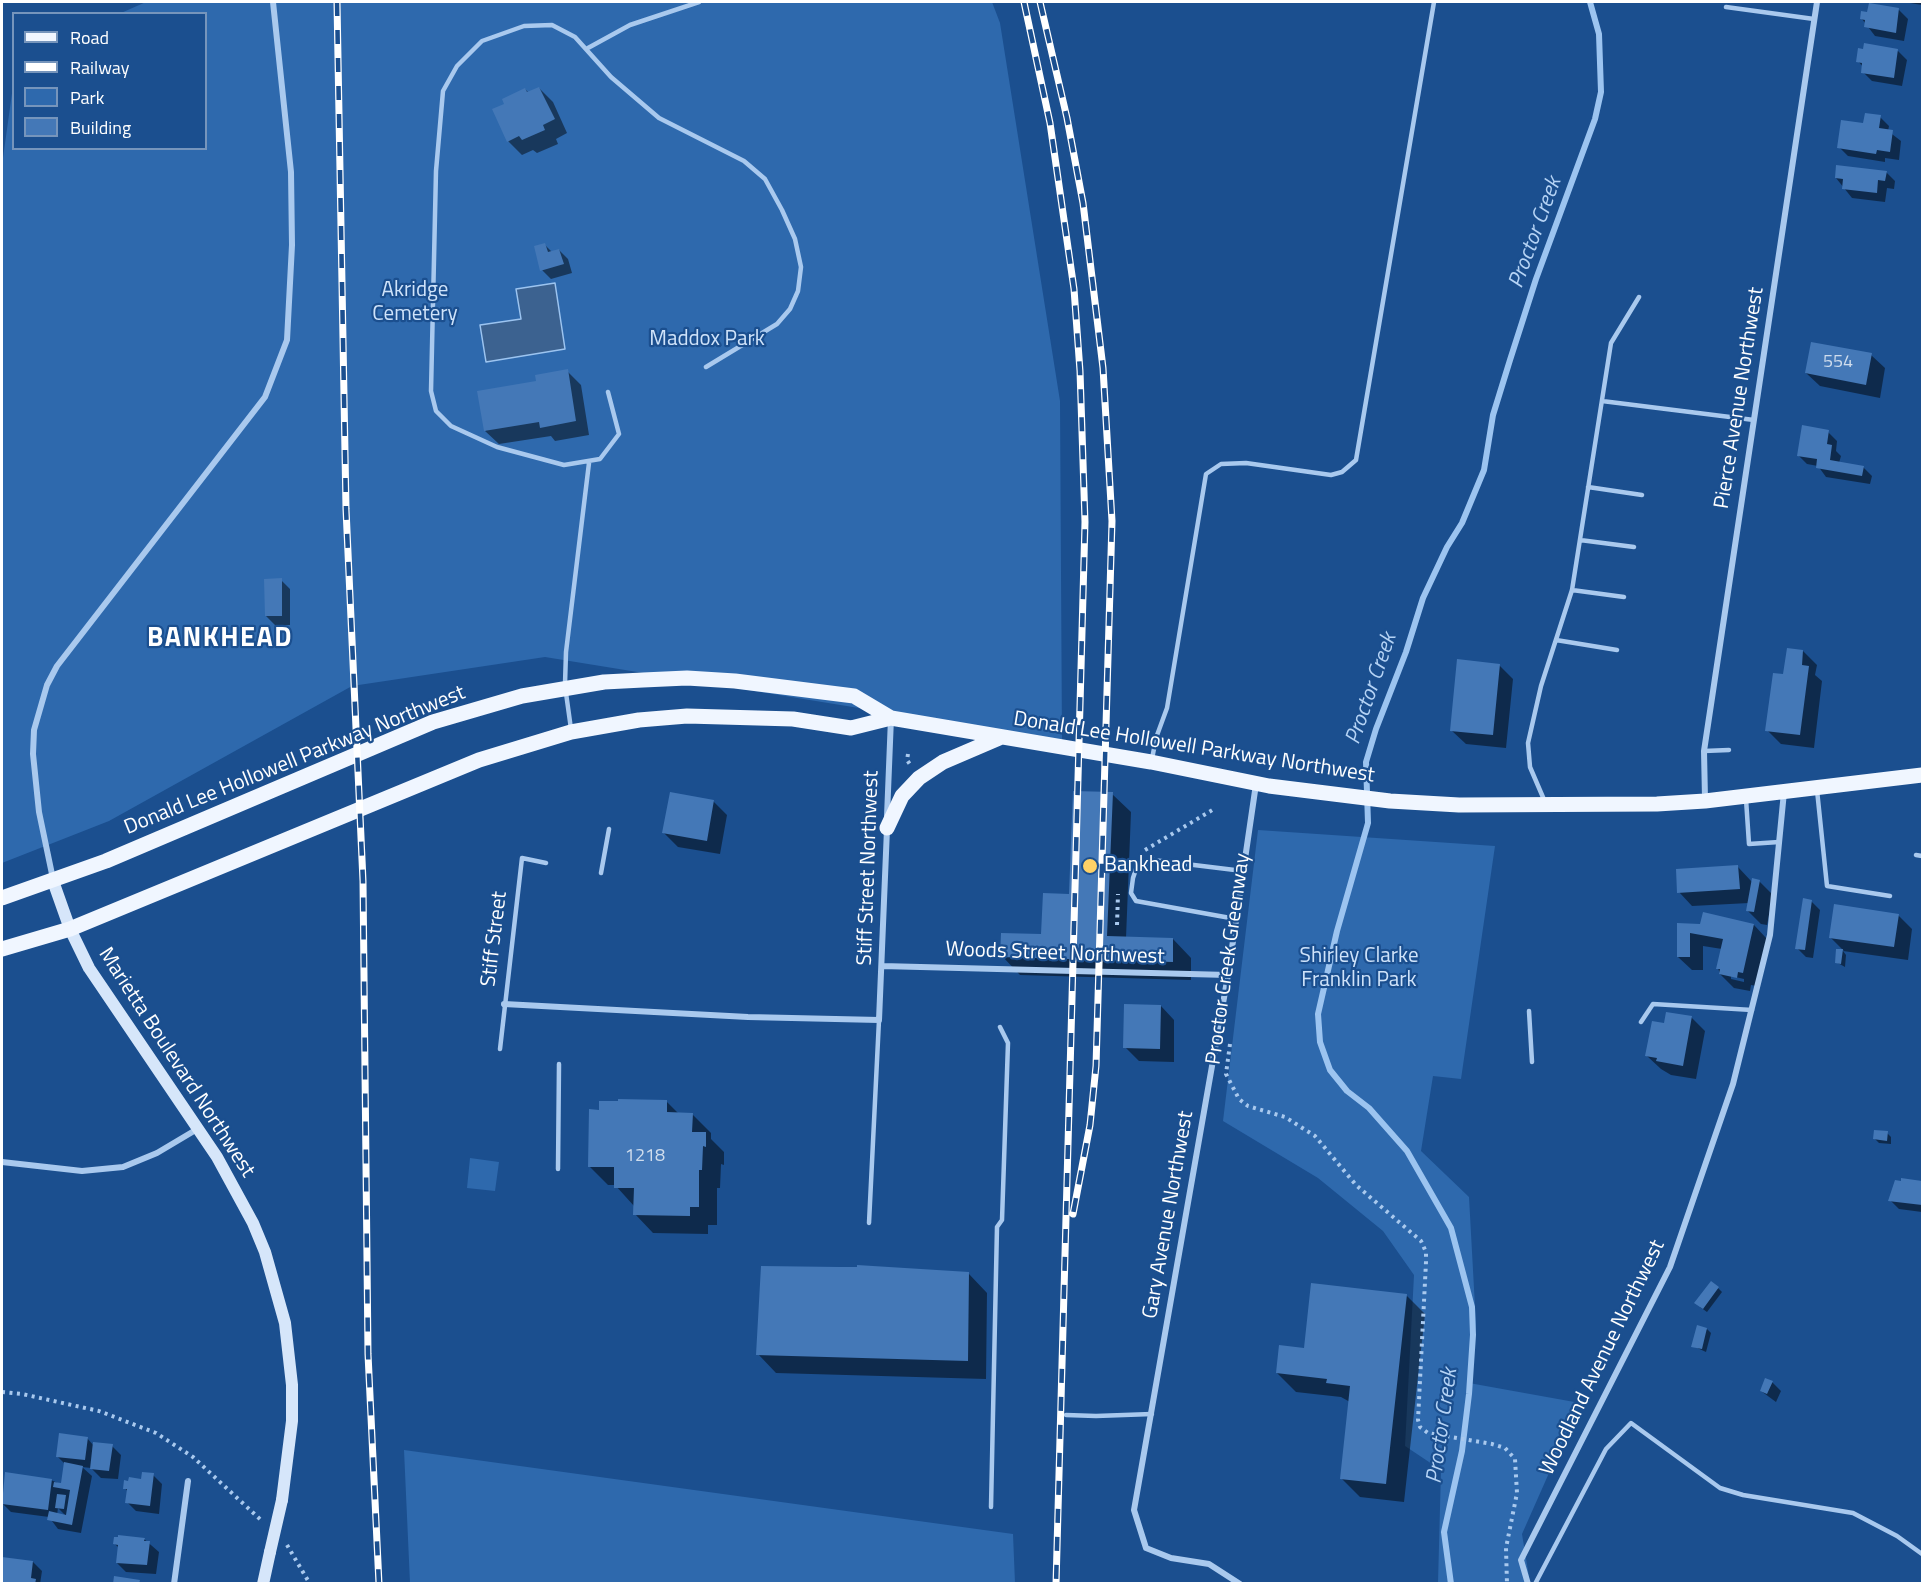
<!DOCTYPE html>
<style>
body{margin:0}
#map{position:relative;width:1924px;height:1585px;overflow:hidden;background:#1b4f8f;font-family:"Titillium Web",sans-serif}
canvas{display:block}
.frame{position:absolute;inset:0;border:3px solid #fff;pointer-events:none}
.legend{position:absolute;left:12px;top:12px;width:195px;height:138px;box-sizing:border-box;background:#1b4f8f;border:2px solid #7695bc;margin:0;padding:8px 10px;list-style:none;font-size:18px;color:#fff}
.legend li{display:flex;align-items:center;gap:12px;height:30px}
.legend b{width:30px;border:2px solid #7695bc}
</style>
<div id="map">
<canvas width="1924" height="1585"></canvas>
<div class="frame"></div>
<ul class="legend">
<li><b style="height:8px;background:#f0f6ff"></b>Road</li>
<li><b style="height:8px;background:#fff"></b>Railway</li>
<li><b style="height:16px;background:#2e69ad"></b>Park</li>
<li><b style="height:16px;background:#4478b7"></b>Building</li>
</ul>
</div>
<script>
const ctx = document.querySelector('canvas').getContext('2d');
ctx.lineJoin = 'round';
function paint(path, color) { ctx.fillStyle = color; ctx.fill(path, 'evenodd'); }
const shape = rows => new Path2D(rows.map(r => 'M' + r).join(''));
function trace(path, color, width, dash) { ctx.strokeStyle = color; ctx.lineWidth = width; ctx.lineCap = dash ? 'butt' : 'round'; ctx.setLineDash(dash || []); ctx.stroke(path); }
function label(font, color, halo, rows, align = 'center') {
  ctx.font = font + ' "Titillium Web",sans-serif'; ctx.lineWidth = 4.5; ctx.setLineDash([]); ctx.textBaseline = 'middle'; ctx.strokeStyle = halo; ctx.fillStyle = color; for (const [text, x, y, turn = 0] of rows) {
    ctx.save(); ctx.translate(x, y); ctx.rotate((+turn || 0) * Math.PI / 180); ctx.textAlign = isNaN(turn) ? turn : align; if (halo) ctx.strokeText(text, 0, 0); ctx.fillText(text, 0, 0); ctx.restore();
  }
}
const green = shape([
 [146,2,992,2,1000,23,1060,401,1062,741,545,657,352,686,109,821,2,863,2,165,13,86,14,148,206,148,206,14,121,13],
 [1258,830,1495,846,1461,1079,1433,1076,1421,1151,1469,1197,1476,1325,1469,1383,1580,1403,1522,1534,1530,1583,1438,1583,1441,1470,1405,1446,1414,1275,1383,1231,1318,1178,1223,1121],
 [470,1158,499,1162,495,1191,467,1188],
 [404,1450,1013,1534,1015,1583,410,1583]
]);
const water = shape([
 [555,283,565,349,486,362,480,325,521,319,516,289,555,283]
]);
const shadow = shape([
 [1904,2,1922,2,1922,5],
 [1899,10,1908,19,1904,41,1875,36,1862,19],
 [1898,51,1907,60,1902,86,1872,81,1863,72,1863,67,1858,61],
 [539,88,553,102,567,133,556,139,558,144,537,153,533,150,522,155,508,141,506,104,525,89,529,93],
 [1880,117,1889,126,1888,131,1901,141,1899,160,1885,158,1885,162,1848,156,1839,147,1864,125],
 [1886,172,1895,181,1894,189,1887,188,1885,202,1852,198,1836,178],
 [545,245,552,252,559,250,568,259,572,273,551,279,542,270],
 [1871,355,1885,368,1880,398,1820,386,1806,373],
 [567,371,581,385,589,435,555,441,551,436,499,444,485,431,538,382],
 [1828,432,1837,441,1836,451,1841,456,1839,463,1863,467,1872,476,1870,484,1826,477,1818,466,1807,464,1798,455],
 [281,580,290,589,290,625,275,625,266,616],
 [1803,651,1817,665,1815,675,1822,681,1814,748,1781,744,1767,730,1785,676],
 [1499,665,1513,679,1506,748,1466,744,1452,731],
 [1112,794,1131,812,1126,938,1173,939,1191,958,1191,980,1020,975,1002,956,1042,936,1071,896],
 [713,801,727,815,720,854,678,847,664,833],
 [1738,867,1752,882,1759,881,1773,895,1767,925,1761,924,1747,910,1749,903,1692,906,1679,892],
 [1811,901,1820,910,1813,958,1806,957,1797,948],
 [1898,915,1912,929,1908,960,1843,951,1846,955,1845,967,1836,962,1837,950,1844,951,1830,937],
 [1678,924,1754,925,1767,939,1757,986,1751,985,1750,991,1734,988,1720,974,1718,968,1722,949,1703,946,1703,970,1692,970,1678,957],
 [1731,976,1744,979,1744,982,1731,979],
 [1161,1006,1174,1020,1174,1062,1139,1061,1125,1047],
 [1691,1017,1705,1031,1696,1079,1671,1075,1661,1069,1647,1056,1665,1025],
 [666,1101,679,1114,692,1114,711,1133,711,1139,724,1152,724,1165,721,1164,720,1188,717,1188,717,1225,708,1225,708,1234,653,1233,635,1214,634,1206,615,1185,608,1185,589,1166,600,1111],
 [1887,1133,1891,1137,1891,1144,1879,1143,1875,1139],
 [1903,1180,1922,1182,1922,1212,1899,1209,1890,1200],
 [858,1268,969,1274,987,1293,986,1379,776,1373,758,1354],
 [1718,1288,1722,1292,1707,1312,1700,1307],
 [1407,1296,1425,1314,1404,1502,1360,1497,1341,1478,1350,1402,1341,1397,1296,1392,1277,1373],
 [1707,1329,1711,1333,1706,1352,1693,1346],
 [1772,1382,1781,1391,1776,1402,1761,1391],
 [87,1438,94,1446,112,1446,121,1455,118,1479,101,1478,91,1468,82,1467,92,1476,81,1533,58,1529,49,1517,11,1512,2,1503,51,1480,62,1485,66,1465,57,1456],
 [58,1508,66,1516,57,1515],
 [153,1475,162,1484,159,1514,136,1511,127,1502,128,1492,125,1488],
 [144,1539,159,1552,156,1574,126,1572,117,1563,119,1548,115,1544],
 [2,1559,33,1562,42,1571,40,1584,2,1584]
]);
const stream = shape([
 [1451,1584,1444,1532,1462,1451,1469,1394,1473,1335,1472,1307,1451,1228,1407,1151,1369,1108,1347,1091,1330,1070,1320,1042,1318,1014,1337,931,1368,823,1366,762,1376,729,1406,652,1423,598,1447,547,1462,523,1484,470,1493,415,1510,360,1536,279,1595,119,1601,92,1599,34,1590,2]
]);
const building = shape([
 [1869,3,1899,8,1896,33,1864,27,1865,20,1860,19,1861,11,1867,12],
 [1864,43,1898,49,1894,78,1861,73,1862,63,1856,62,1858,48,1863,49],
 [539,87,555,119,543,125,545,130,522,140,519,136,507,142,492,109,504,104,502,99,525,88,527,92],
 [1865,113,1881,115,1879,128,1893,130,1890,152,1877,150,1876,154,1837,148,1841,120,1863,123],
 [1836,165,1887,171,1885,181,1878,180,1877,193,1842,189,1843,179,1835,178],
 [545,243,548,252,559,249,564,264,540,271,534,246],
 [1811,342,1872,353,1866,385,1805,373],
 [568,369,576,421,540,428,539,422,484,431,477,391,536,381,535,375],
 [1802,425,1829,430,1827,444,1832,445,1830,460,1864,466,1862,476,1816,468,1817,459,1797,456],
 [282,578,282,616,265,616,264,579],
 [1787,648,1803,650,1802,665,1809,666,1800,735,1765,731,1773,673,1783,674],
 [1457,659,1500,664,1493,735,1450,731],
 [1073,791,1113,792,1107,936,1173,938,1173,962,1000,957,1001,933,1041,934,1043,893,1069,894],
 [670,792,714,800,707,841,662,833],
 [1738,865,1740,889,1677,893,1676,869],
 [1752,878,1760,880,1754,912,1746,911],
 [1803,898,1812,900,1805,950,1795,949],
 [1834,904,1899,914,1894,947,1829,938],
 [1703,912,1754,924,1743,973,1738,972,1737,978,1719,974,1720,969,1716,969,1723,939,1690,933,1690,957,1677,957,1677,923,1700,924],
 [1836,949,1843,949,1841,964,1835,963],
 [1124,1004,1161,1005,1160,1049,1123,1048],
 [1666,1012,1692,1016,1683,1066,1656,1061,1657,1058,1645,1056,1652,1021,1664,1023],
 [618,1099,667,1100,667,1112,693,1113,692,1132,706,1132,706,1147,703,1146,702,1170,699,1170,699,1207,690,1207,690,1216,633,1215,634,1188,614,1188,614,1167,588,1167,589,1109,599,1110,599,1101,618,1101],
 [1874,1130,1888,1131,1887,1141,1873,1139],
 [1901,1178,1922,1181,1922,1205,1888,1201,1895,1180,1901,1181],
 [857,1265,969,1272,968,1361,756,1355,761,1266,840,1267,857,1267],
 [1711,1281,1719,1287,1703,1309,1694,1303],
 [1311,1283,1407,1294,1386,1484,1340,1479,1350,1386,1326,1383,1327,1379,1276,1373,1279,1345,1304,1348],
 [1697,1325,1707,1328,1702,1349,1691,1347],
 [1765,1378,1773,1381,1767,1394,1760,1391],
 [59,1433,88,1437,85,1460,56,1457],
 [93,1442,113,1444,109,1471,90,1469],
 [64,1462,83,1466,72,1525,47,1520,49,1511,66,1515,70,1490,53,1487,54,1482,61,1483],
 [5,1472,52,1479,48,1510,2,1504],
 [142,1472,154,1473,150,1506,125,1503,127,1489,123,1489,124,1480,128,1481,129,1477,141,1479],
 [57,1494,66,1495,64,1509,55,1508],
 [118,1535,145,1538,144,1541,150,1541,147,1565,116,1563,118,1545,113,1544,114,1537,118,1537],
 [2,1557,33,1561,31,1578,36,1579,35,1584,2,1584],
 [114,1576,140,1580,139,1584,113,1584]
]);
const path = shape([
 [908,754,907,760,911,766],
 [1145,850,1214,809],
 [1117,925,1118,894],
 [1230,1044,1226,1074,1239,1099,1248,1106,1285,1117,1315,1136,1356,1185,1421,1241,1426,1252,1426,1262,1418,1420,1420,1427,1428,1433,1492,1444,1505,1448,1515,1459,1517,1493,1506,1548,1507,1584],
 [2,1392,22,1394,99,1411,156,1433,193,1457,262,1521],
 [287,1545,310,1584]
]);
const service = shape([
 [1726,7,1814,19],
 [588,48,630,25,699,2],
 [608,392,619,434,600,459,564,465,497,447,451,426,436,411,431,391,436,171,443,91,457,66,482,41,524,26,552,25,575,37,611,77,659,118,744,161,765,179,782,210,795,239,801,267,798,291,790,309,777,324,706,367],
 [1602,401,1754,420],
 [1588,487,1642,495],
 [1580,540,1634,547],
 [1572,590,1624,597],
 [1556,640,1617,650],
 [565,684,566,652,589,463],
 [566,693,571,729],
 [1704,751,1729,750],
 [1152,759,1156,738,1167,708,1206,474,1221,464,1246,463,1331,475,1342,472,1356,460,1434,2],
 [1817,790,1827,886,1890,896],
 [1746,799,1749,844,1779,842],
 [1545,802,1530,767,1528,743,1541,686,1572,590,1611,343,1639,297],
 [1916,855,1922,856],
 [601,873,609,829],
 [1236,919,1136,901,1131,893,1133,878,1136,869,1153,860,1243,871],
 [1529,1011,1532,1062],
 [1641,1022,1653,1004,1752,1010],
 [500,1049,522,858,546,863],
 [558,1169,559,1064],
 [869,1223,879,1020],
 [1066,1415,1096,1416,1152,1414],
 [991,1507,997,1227,1002,1220,1008,1043,1000,1027],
 [1535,1584,1606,1449,1631,1423,1720,1488,1743,1495,1853,1513,1897,1536,1922,1554]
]);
const minor = shape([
 [1705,799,1704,751,1817,2],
 [887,816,891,718],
 [53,879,39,812,33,754,34,730,47,685,57,666,265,397,287,340,292,245,291,172,273,2],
 [882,966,1228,975],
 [504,1004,748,1017,879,1020,887,829],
 [2,1162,82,1171,123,1167,157,1153,199,1128],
 [174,1584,188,1481],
 [1240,1584,1209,1564,1171,1558,1146,1548,1134,1510,1228,975,1256,784],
 [1528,1584,1521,1560,1670,1267,1733,1084,1770,935,1784,792]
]);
const secondary = shape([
 [53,881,70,929,89,968,217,1157,253,1223,265,1252,285,1323,292,1385,292,1421,282,1500],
 [263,1584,270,1552]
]);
const primary = shape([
 [887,828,902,796,919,778,943,762,999,738],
 [2,898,106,861,433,722,522,696,604,682,643,680,687,678,735,681,854,696,891,718,1151,762,1269,786,1390,801,1459,805,1657,804,1705,801,1922,775],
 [2,949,70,929,479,760,571,732,639,720,687,716,793,719,851,728,891,718]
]);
const rail = shape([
 [337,2,346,509,363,881,368,1354,379,1584],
 [1024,2,1050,123,1074,289,1080,371,1085,522,1056,1584],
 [1040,2,1067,118,1083,203,1103,368,1112,521,1096,1066,1090,1125,1073,1214]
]);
const secondaryBridge = shape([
 [270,1552,282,1500]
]);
const markers = [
 [1090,866,8,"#ffd166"]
];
const numberNames = [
 ["554",1838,363],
 ["1218",645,1157]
];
const parkNames = [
 ["Akridge",415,291],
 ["Cemetery",415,315],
 ["Maddox Park",707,340],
 ["Shirley Clarke",1359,957],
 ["Franklin Park",1359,981]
];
const streetNames = [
 ["Pierce Avenue Northwest",1740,398,-81],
 ["Donald Lee Hollowell Parkway Northwest",1194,748,9],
 ["Donald Lee Hollowell Parkway Northwest",295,761,-22],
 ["Stiff Street Northwest",869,868,-88],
 ["Stiff Street",495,939,-83],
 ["Woods Street Northwest",1055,954,2],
 ["Proctor Creek Greenway",1229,959,-82],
 ["Marietta Boulevard Northwest",176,1063,57],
 ["Gary Avenue Northwest",1169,1215,-80],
 ["Woodland Avenue Northwest",1603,1358,-64]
];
const poiNames = [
 ["Bankhead",1104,866]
];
const waterNames = [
 ["Proctor Creek",1536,233,-70],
 ["Proctor Creek",1372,689,-71],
 ["Proctor Creek",1443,1426,-82]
];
const districtNames = [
 ["BANKHEAD",220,639]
];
paint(green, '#2e69ad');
paint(water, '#3c6290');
trace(water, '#9cc4f0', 1.5);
paint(shadow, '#0007');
trace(stream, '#9cc4f0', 6);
paint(building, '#4478b7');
trace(path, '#a9c9ee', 4, [3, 4.5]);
trace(service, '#a9c9ee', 4.5);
trace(minor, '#a9c9ee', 6);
trace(secondary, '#d6e6fa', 12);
trace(primary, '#f0f6ff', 15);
trace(rail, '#fff', 7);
trace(rail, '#1b4f8f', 4.5, [14]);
trace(secondaryBridge, '#d6e6fa', 12);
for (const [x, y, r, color] of markers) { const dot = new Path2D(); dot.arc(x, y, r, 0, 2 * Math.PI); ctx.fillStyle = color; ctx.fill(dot); trace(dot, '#1b4f8f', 2); }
label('18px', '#d0dded', null, numberNames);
label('21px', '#cfe3fa', '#1b4f8f', parkNames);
label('21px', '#fff', '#1b4f8f', streetNames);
label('21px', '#fff', '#1b4f8f', poiNames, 'left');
label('italic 22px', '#b5d3f5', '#1b4f8f', waterNames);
ctx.letterSpacing = '1.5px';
label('bold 27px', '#fff', '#1b4f8f', districtNames);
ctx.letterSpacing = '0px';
</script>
